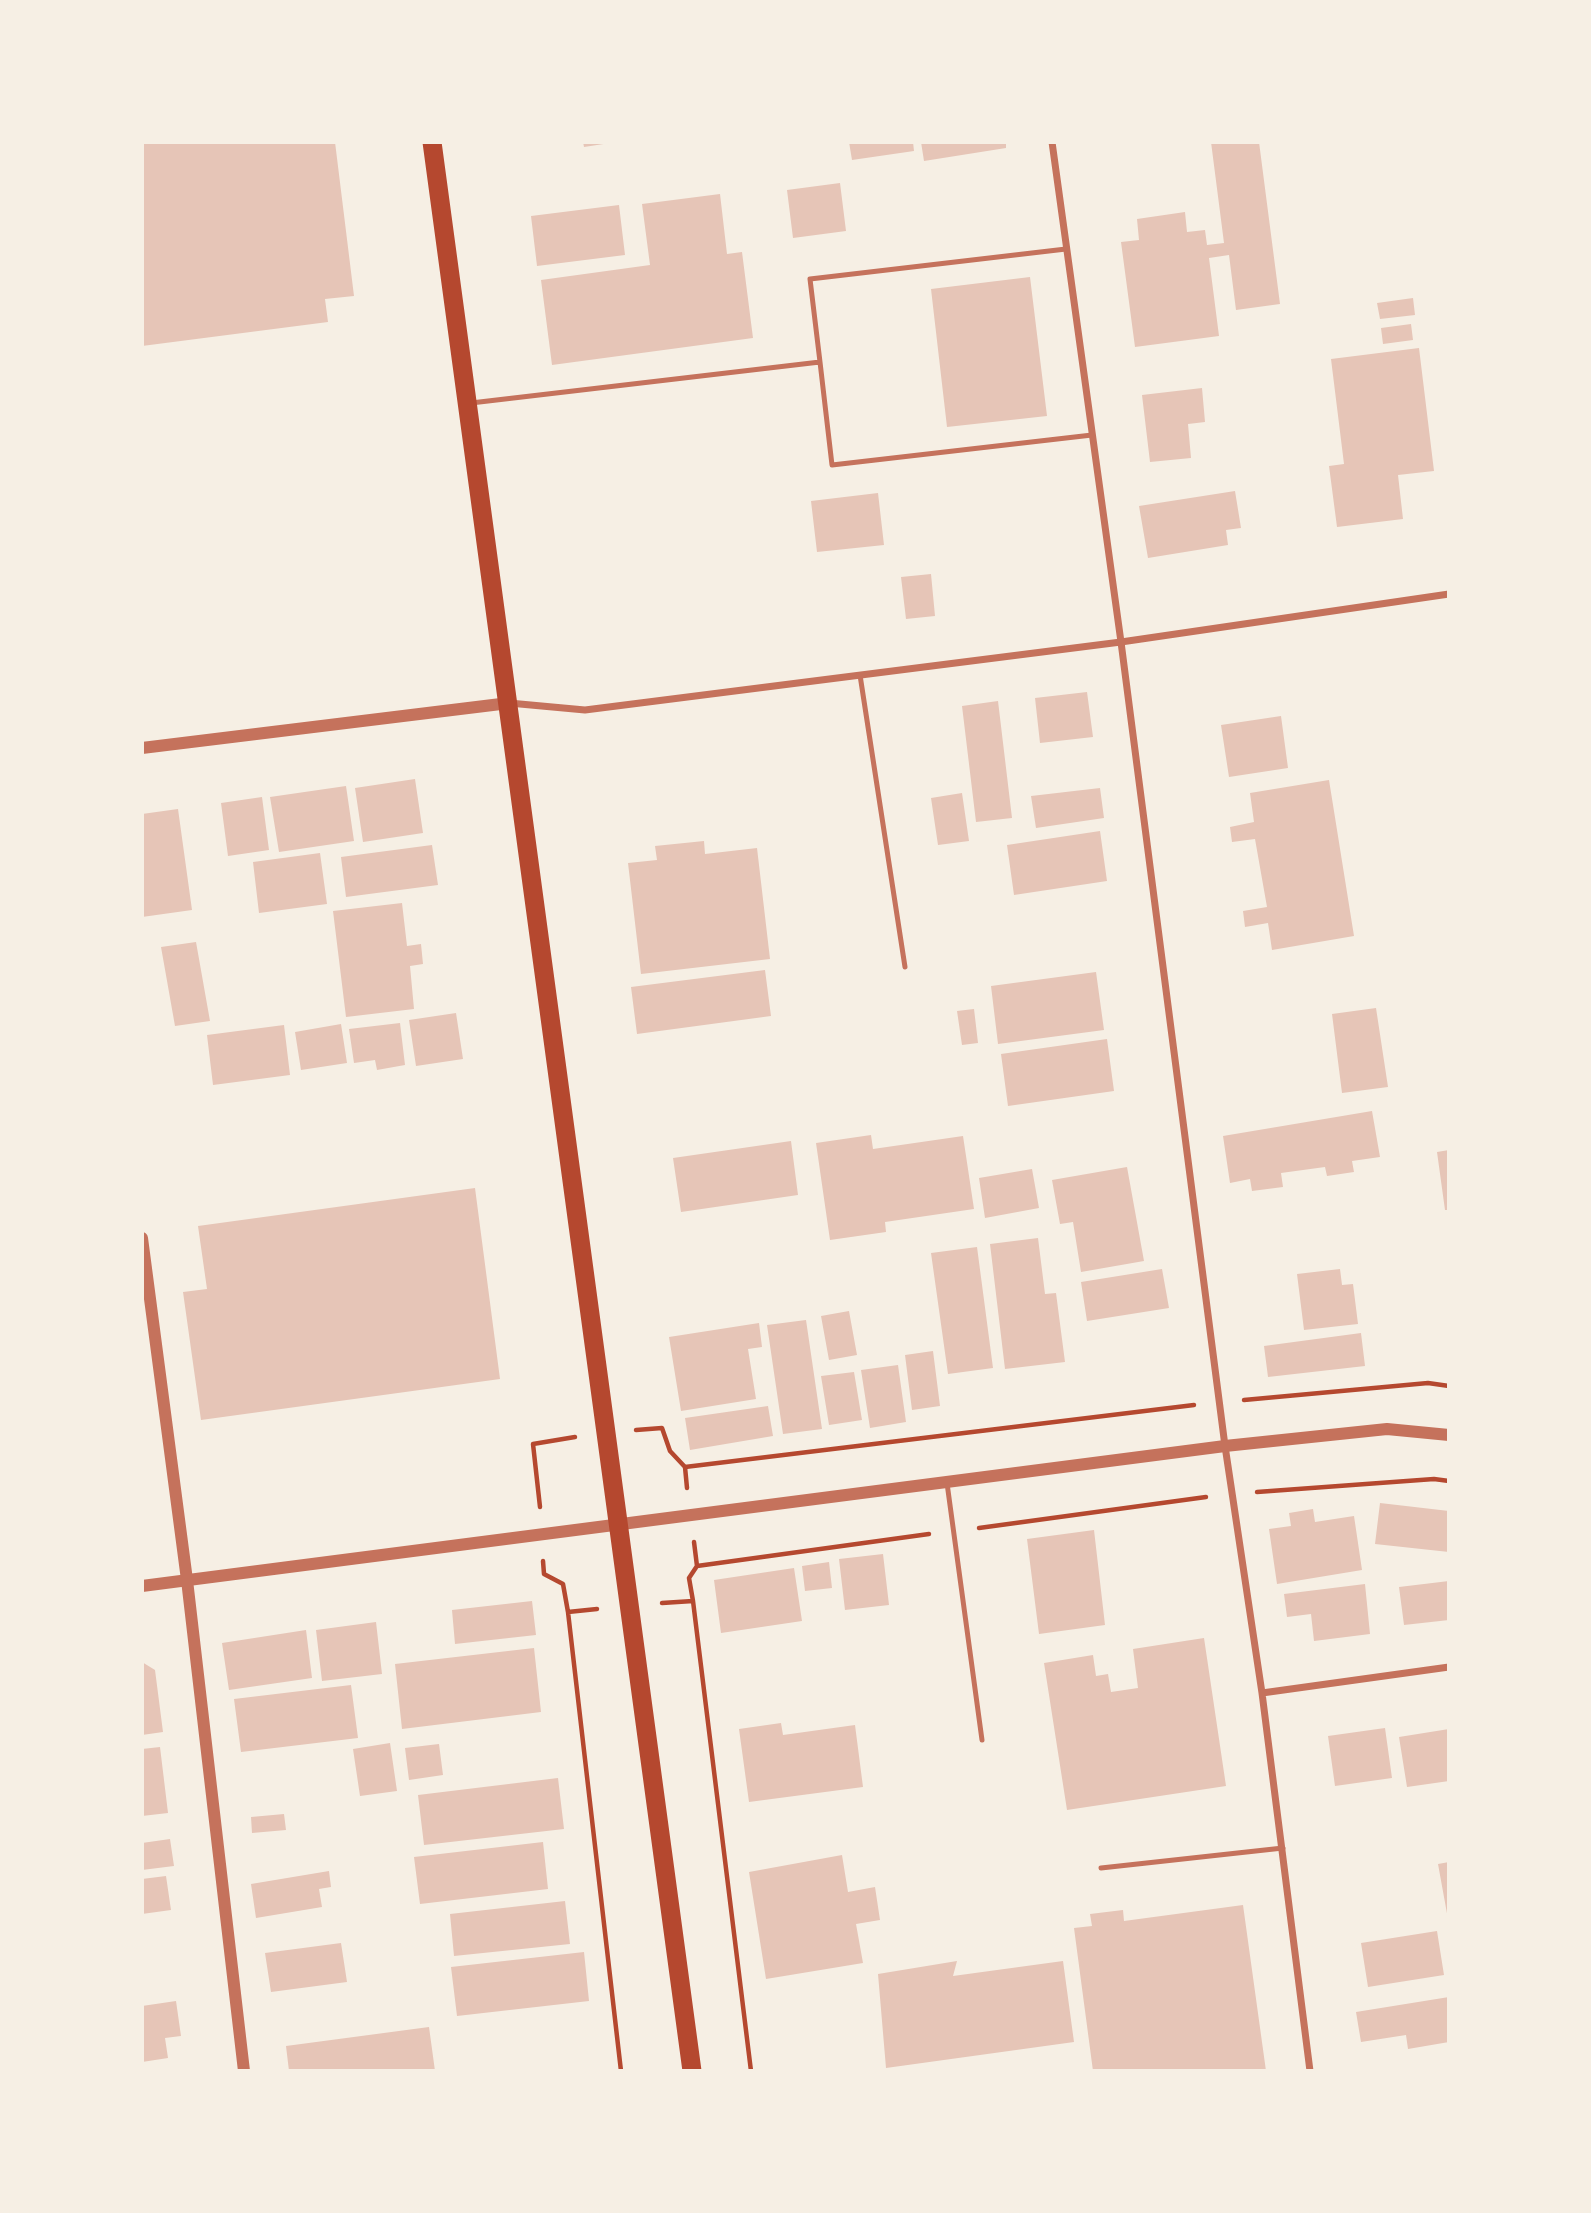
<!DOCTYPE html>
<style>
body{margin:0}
#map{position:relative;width:1591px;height:2213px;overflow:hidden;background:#f6efe4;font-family:Signika,sans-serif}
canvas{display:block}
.frame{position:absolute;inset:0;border:144px solid #f6efe4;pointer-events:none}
</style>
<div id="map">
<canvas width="1591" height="2213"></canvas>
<div class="frame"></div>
</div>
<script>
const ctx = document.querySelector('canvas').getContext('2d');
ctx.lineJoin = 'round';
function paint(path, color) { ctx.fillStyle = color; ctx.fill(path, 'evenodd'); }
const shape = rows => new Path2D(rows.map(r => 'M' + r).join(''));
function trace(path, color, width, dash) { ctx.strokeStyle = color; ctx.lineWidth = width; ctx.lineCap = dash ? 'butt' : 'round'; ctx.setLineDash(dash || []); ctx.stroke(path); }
const building = shape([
 [142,142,335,142,354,296,325,299,328,322,142,346],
 [583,142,610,142,610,143,584,147],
 [849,142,913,142,914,151,852,160],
 [921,142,1006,142,1006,148,924,161],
 [1211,142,1259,142,1280,304,1236,310,1229,255,1209,258,1219,336,1135,347,1121,242,1139,240,1137,219,1185,212,1187,232,1205,230,1207,245,1224,243],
 [840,183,846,231,793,238,787,190],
 [720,194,727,254,742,252,753,338,552,365,541,280,650,265,642,204],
 [619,205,625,255,537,266,531,216],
 [1030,277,1047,416,947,427,931,289],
 [1413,298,1415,315,1380,319,1377,303],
 [1411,324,1413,340,1383,344,1381,328],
 [1419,348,1434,471,1398,475,1403,519,1337,527,1329,466,1344,464,1331,359],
 [1202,388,1205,422,1188,424,1191,458,1150,462,1142,395],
 [1235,491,1241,528,1226,530,1228,545,1148,558,1139,506],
 [878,493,884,545,817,552,811,501],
 [931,574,935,616,906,619,901,577],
 [1087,692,1093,737,1040,743,1035,698],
 [998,701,1012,818,976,822,962,706],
 [1281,716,1288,768,1229,777,1221,725],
 [415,779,423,833,363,842,355,788],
 [1329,780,1354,936,1272,950,1268,923,1245,927,1243,911,1267,907,1255,839,1232,842,1230,827,1254,822,1250,793],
 [346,786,354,841,279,852,270,797],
 [1100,788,1104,818,1036,828,1031,796],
 [962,793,969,841,938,845,931,798],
 [262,797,269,850,228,856,221,803],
 [178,809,192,910,142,917,142,814],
 [1100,831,1107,881,1014,895,1007,845],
 [704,841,705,854,757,848,770,959,641,974,628,863,657,860,655,846],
 [432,845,438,885,346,897,341,857],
 [320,853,327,904,259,913,253,862],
 [402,903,407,946,421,944,423,964,410,966,414,1009,346,1017,333,911],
 [196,942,210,1021,175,1026,161,947],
 [765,970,771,1016,637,1034,631,987],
 [1096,972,1104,1030,998,1044,991,986],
 [1376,1008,1388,1087,1342,1093,1332,1014],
 [974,1009,978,1043,962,1045,957,1011],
 [456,1013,463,1059,416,1066,409,1020],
 [400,1023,405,1065,377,1070,375,1060,354,1063,349,1029],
 [341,1024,347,1063,301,1070,295,1032],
 [284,1025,290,1075,213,1085,207,1035],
 [1107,1039,1114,1091,1008,1106,1001,1054],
 [1372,1111,1380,1157,1352,1161,1354,1172,1327,1176,1325,1167,1281,1173,1283,1187,1252,1191,1250,1179,1230,1183,1223,1136],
 [871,1135,873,1149,963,1136,974,1209,885,1222,886,1232,830,1240,816,1143],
 [791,1141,798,1195,681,1212,673,1158],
 [1449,1150,1449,1210,1445,1210,1437,1152],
 [1127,1167,1144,1261,1081,1272,1073,1222,1060,1224,1052,1180],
 [1032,1169,1039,1208,985,1218,979,1178],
 [475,1188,500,1379,201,1420,183,1292,207,1289,198,1226],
 [1038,1238,1045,1294,1056,1293,1065,1362,1005,1369,990,1244],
 [977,1247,993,1368,948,1374,931,1253],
 [1162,1269,1169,1308,1087,1321,1081,1282],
 [1340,1269,1342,1285,1353,1284,1358,1324,1304,1330,1297,1274],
 [849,1311,857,1355,829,1360,821,1316],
 [806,1320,822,1429,783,1434,767,1325],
 [759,1323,762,1347,748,1349,756,1399,681,1411,669,1337],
 [1361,1333,1365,1366,1268,1377,1264,1346],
 [933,1351,940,1406,912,1410,905,1355],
 [898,1365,906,1422,870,1428,861,1370],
 [854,1372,862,1420,829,1425,821,1376],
 [768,1406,773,1436,690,1450,685,1418],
 [1380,1503,1449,1511,1449,1552,1375,1544],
 [1313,1509,1315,1522,1354,1516,1362,1570,1277,1584,1269,1529,1291,1526,1289,1513],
 [1094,1530,1105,1625,1039,1634,1027,1539],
 [883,1554,889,1605,845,1610,839,1559],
 [829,1562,832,1588,805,1591,802,1566],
 [794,1568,802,1621,721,1633,714,1580],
 [1449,1581,1449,1620,1404,1625,1399,1587],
 [1365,1584,1370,1634,1314,1641,1311,1614,1287,1617,1284,1594],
 [532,1601,536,1635,455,1644,452,1610],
 [376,1622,382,1674,322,1681,316,1630],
 [306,1630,312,1678,229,1690,222,1643],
 [1204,1638,1226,1786,1067,1810,1044,1663,1093,1655,1096,1676,1108,1674,1111,1692,1138,1688,1133,1649],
 [534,1648,541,1712,402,1729,395,1664],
 [142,1662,155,1670,163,1732,142,1735],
 [351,1685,358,1738,241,1752,234,1699],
 [781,1723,783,1735,855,1725,863,1787,749,1802,739,1729],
 [1385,1728,1392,1778,1335,1786,1328,1736],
 [1449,1729,1449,1781,1407,1787,1399,1737],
 [390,1743,397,1791,360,1796,353,1749],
 [439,1744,443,1775,409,1780,405,1748],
 [160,1747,168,1813,142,1816,142,1749],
 [558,1778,564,1829,424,1845,418,1795],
 [284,1814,286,1830,252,1833,251,1817],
 [170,1839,174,1866,142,1870,142,1843],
 [543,1842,548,1889,420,1904,414,1857],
 [842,1855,848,1892,875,1887,880,1920,856,1924,863,1963,766,1979,749,1872],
 [1449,1862,1449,1919,1448,1919,1438,1864],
 [329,1871,331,1887,319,1889,322,1907,256,1918,251,1884],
 [166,1876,171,1910,142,1914,142,1879],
 [565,1901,570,1944,454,1956,450,1914],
 [1243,1905,1266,2071,1093,2071,1074,1928,1092,1926,1090,1914,1123,1910,1124,1921],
 [1437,1931,1444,1975,1368,1987,1361,1943],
 [341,1943,347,1982,271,1992,265,1953],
 [584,1952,589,2001,457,2016,451,1967],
 [957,1961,953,1976,1063,1961,1074,2042,886,2068,878,1974],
 [1449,1997,1449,2042,1408,2049,1406,2035,1361,2042,1356,2012],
 [176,2001,181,2036,165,2038,168,2058,142,2062,142,2006],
 [429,2027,435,2071,289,2071,286,2046]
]);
const path = shape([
 [1244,1400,1428,1383,1449,1386],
 [636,1430,662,1428,670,1451,685,1467],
 [687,1488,685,1467,1194,1405],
 [1257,1492,1434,1479,1449,1481],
 [540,1507,533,1444,575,1437],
 [979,1528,1206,1497],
 [543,1561,544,1574,563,1584,568,1612,597,1609],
 [697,1566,929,1534],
 [693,1601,751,2071],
 [662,1603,693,1601,689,1578,697,1566,694,1542],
 [568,1612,621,2071]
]);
const service = shape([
 [820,362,832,465,1092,435],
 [471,403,820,362,810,279,1066,249],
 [860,675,905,967],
 [947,1483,982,1740],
 [1101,1868,1283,1848]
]);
const minor = shape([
 [1052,142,1121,642,1225,1446,1262,1693,1310,2071],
 [509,703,585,710,1121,642,1449,594],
 [1262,1693,1449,1667]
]);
const tertiary = shape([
 [142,748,509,703],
 [142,1238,187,1580,244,2071],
 [142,1586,1225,1446,1387,1429,1449,1435]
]);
const trunk = shape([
 [432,142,692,2071]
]);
paint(building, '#e6c5b7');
trace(path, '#b5482f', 4.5);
trace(service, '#c5725c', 5);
trace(minor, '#c5725c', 7);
trace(tertiary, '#c5725c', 12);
trace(trunk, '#b5482f', 19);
</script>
